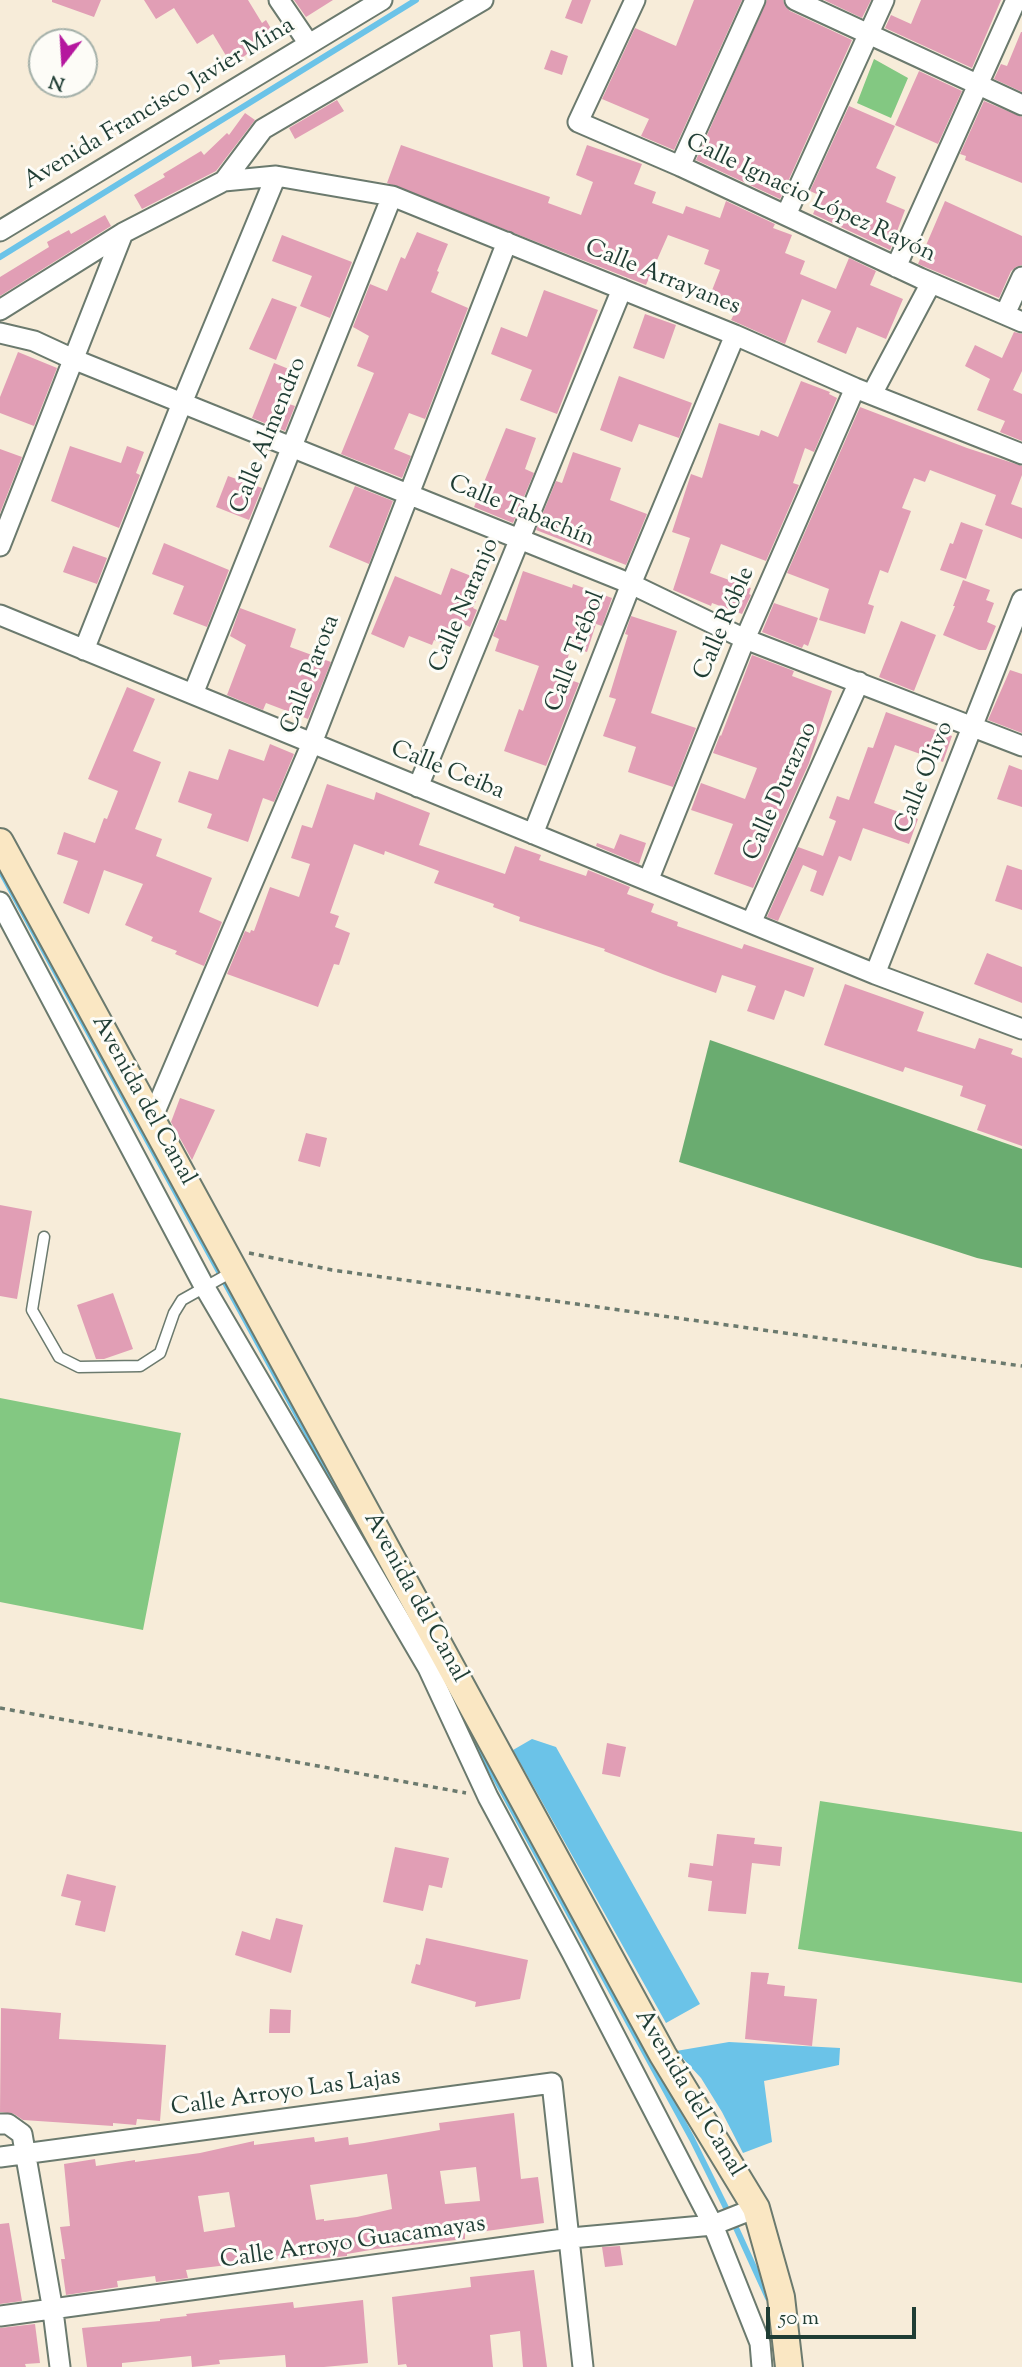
<!DOCTYPE html>
<meta charset="utf-8">
<style>
body{margin:0}
#map{position:relative;width:1022px;height:2367px;overflow:hidden;background:#f7ecd9;font-family:"Sorts Mill Goudy",serif}
canvas{display:block}
.north{position:absolute;left:28px;top:28px;width:70px;height:70px;box-sizing:border-box;background:#fdfcf7;border:2px solid #a4b0a9;border-radius:50%;rotate:197deg;font-size:19px;font-weight:700;line-height:28px;text-align:center;color:#1f3d34}
.north::after{content:'';display:block;margin:auto;width:24px;height:32px;background:#b5179e;clip-path:polygon(50% 0,100% 100%,50% 72%,0 100%)}
.scale{position:absolute;left:766px;top:2307px;width:150px;height:32px;box-sizing:border-box;border:4px solid #1f3d34;border-top:0;padding-left:9px;font-size:21px;line-height:24px;white-space:nowrap;color:#1f3d34;-webkit-text-stroke:5px #fdfcf7;paint-order:stroke}
</style>
<div id="map">
<canvas width="1022" height="2367"></canvas>
<div class="north">N</div>
<div class="scale">50 m</div>
</div>
<script>
const ctx = document.querySelector('canvas').getContext('2d');
ctx.lineJoin = 'round';
function paint(path, color) { ctx.fillStyle = color; ctx.fill(path, 'evenodd'); }
const shape = rows => new Path2D(rows.map(r => 'M' + r).join(''));
function trace(path, color, width, dash) { ctx.strokeStyle = color; ctx.lineWidth = width; ctx.lineCap = dash ? 'butt' : 'round'; ctx.setLineDash(dash || []); ctx.stroke(path); }
function label(font, color, halo, rows, align = 'center') {
  ctx.font = font + ' "Sorts Mill Goudy",serif'; ctx.lineWidth = 6; ctx.setLineDash([]); ctx.textBaseline = 'middle'; ctx.strokeStyle = halo; ctx.fillStyle = color; for (const [text, x, y, turn = 0] of rows) {
    ctx.save(); ctx.translate(x, y); ctx.rotate((+turn || 0) * Math.PI / 180); ctx.textAlign = isNaN(turn) ? turn : align; if (halo) ctx.strokeText(text, 0, 0); ctx.fillText(text, 0, 0); ctx.restore();
  }
}
const green = shape([
 [874,59,908,78,891,118,857,103],
 [0,1398,181,1433,143,1630,0,1602],
 [820,1801,1022,1832,1022,1983,798,1949]
]);
const forest = shape([
 [710,1040,1022,1149,1022,1268,977,1258,679,1162]
]);
const water = shape([
 [532,1739,556,1747,700,2004,666,2023,513,1750],
 [729,2042,840,2048,839,2065,764,2081,772,2142,743,2153,722,2112,701,2078,676,2051]
]);
const stream = shape([
 [0,257,416,0],
 [0,870,386,1578],
 [455,1704,692,2139,737,2230,768,2298]
]);
const building = shape([
 [52,0,101,0,94,17,52,2],
 [144,0,248,0,262,23,266,20,276,37,231,64,213,34,197,44,174,8,156,19],
 [294,0,333,0,306,17],
 [572,0,591,0,582,24,565,18],
 [694,0,742,0,674,150,641,136,649,119,602,99,635,28,676,46],
 [767,0,783,0,785,6,790,11,852,40,780,199,696,160],
 [824,0,871,0,862,18],
 [921,0,1001,0,972,68,885,28,891,15,911,24],
 [1021,32,1022,32,1022,92,994,79,1001,64,1007,66],
 [551,50,568,56,562,75,544,69],
 [919,71,962,91,938,144,895,125],
 [337,100,344,111,295,139,289,128],
 [984,101,1022,117,1022,183,965,160,966,156,960,154],
 [849,106,895,126,876,168,896,177,886,202,905,210,890,250,813,214,821,196,810,191],
 [245,113,255,120,216,171,142,209,134,195,165,177,163,174,201,151,204,155,227,133,229,135],
 [401,145,550,197,548,203,581,215,593,182,576,175,587,145,642,164,634,184,656,192,652,203,683,214,686,206,720,218,726,201,775,224,773,228,792,235,785,253,805,261,800,274,836,289,849,258,876,271,870,285,903,299,886,339,857,327,846,354,817,342,831,311,802,299,785,344,731,320,734,314,707,303,720,270,704,264,709,250,668,235,646,285,387,183],
 [945,201,1022,236,1022,265,1016,267,1011,271,999,298,918,264],
 [105,215,111,226,0,296,0,277,49,247,47,242,69,230,71,234],
 [417,232,448,244,437,271,439,272,431,292,468,308,425,419,409,413,394,449,411,456,402,478,341,454,374,373,357,366,369,336,353,327,370,284,387,291,401,257,405,259],
 [282,235,352,262,330,318,300,306,312,276,272,261],
 [544,290,598,310,557,414,520,400,532,370,491,354,501,327,527,337],
 [272,298,297,307,276,360,249,349],
 [645,314,676,325,664,359,633,348],
 [1014,332,1022,334,1022,371,1013,390,1022,394,1022,441,1000,432,1005,421,977,410,990,379,965,366,975,345,1002,358],
 [18,352,57,368,34,426,0,413,0,397],
 [274,363,301,374,289,404,295,406,285,431,252,418],
 [619,376,692,403,679,438,639,424,632,442,600,430],
 [801,381,830,392,829,394,837,398,814,452,805,448,793,483,799,485,766,561,721,544,710,573,751,588,749,594,751,595,742,614,712,603,711,606,673,590,690,538,672,532,691,474,702,478,719,423,759,436,761,430,778,437],
 [860,407,967,448,1022,466,1022,475,1011,504,1022,508,1022,539,985,525,996,495,930,470,925,482,914,478,902,508,911,511,888,573,880,570,868,604,874,606,865,634,819,620,829,589,787,573],
 [506,428,536,438,525,469,534,473,513,523,474,507],
 [70,446,121,463,127,446,144,452,136,473,140,475,119,528,51,501],
 [0,449,22,457,0,513],
 [573,452,621,468,610,500,647,514,626,565,536,530,556,481,562,483],
 [228,476,262,488,249,520,216,507],
 [355,486,393,501,369,564,329,547],
 [961,522,983,530,966,579,940,570,950,543,953,544],
 [164,543,229,570,207,627,173,614,184,586,152,574],
 [73,546,107,558,97,584,63,572],
 [451,568,484,581,473,608,477,610,470,627,462,623,453,647,434,640,432,645,409,636,404,648,371,634,395,576,441,595],
 [523,571,572,588,573,584,612,598,602,626,596,624,587,652,571,647,562,677,579,683,546,766,504,751,519,709,523,711,539,666,495,651,499,639,493,636,500,619,506,621],
 [963,580,990,590,986,600,994,603,987,622,996,626,986,650,979,650,943,635,955,606,953,606],
 [774,603,818,618,808,646,804,644,802,648,762,632],
 [240,608,296,629,290,647,331,662,308,719,266,703,263,710,227,695,246,645,230,636],
 [631,616,677,631,651,713,696,728,673,787,628,772,636,747,603,736,616,699,609,697,628,635,625,634],
 [901,621,936,635,914,691,879,677],
 [752,655,794,671,792,676,832,691,809,763,753,888,714,874,733,824,691,810,701,783,745,799,757,768,713,753,720,735,721,736],
 [1010,670,1022,674,1022,733,988,720],
 [127,687,155,699,133,751,161,762,135,829,162,839,156,856,212,878,199,912,222,922,204,966,175,954,177,951,151,941,153,937,125,925,143,884,104,870,89,914,63,903,78,861,57,854,64,832,95,843,104,818,107,819,118,791,88,779],
 [886,712,952,736,943,762,895,745,874,803,918,819,909,844,863,828,851,861,839,856,823,896,810,891,817,871,803,865,778,921,767,917,798,847,823,856,836,821,829,818,837,796,849,800,868,747,873,748],
 [270,744,294,754,274,802,263,798,248,842,207,828,212,814,178,802,189,771,218,780,229,749,264,761],
 [1009,765,1022,770,1022,807,997,799],
 [327,784,374,800,376,792,430,813,419,845,505,874,515,846,541,855,539,860,586,876,588,870,630,887,627,894,654,904,651,912,678,922,677,926,742,949,744,944,814,968,804,997,785,990,774,1020,747,1011,756,986,722,975,716,993,663,974,604,951,605,949,519,921,520,917,493,907,494,904,434,883,439,871,385,851,384,855,354,844,330,913,339,916,335,927,350,933,339,965,334,964,318,1007,227,974,245,931,250,933,251,930,254,931,270,887,299,897,310,864,291,858,302,825,312,828],
 [620,834,646,843,639,864,596,846,597,843,614,849],
 [1007,865,1022,870,1022,910,995,901],
 [987,953,1022,967,1022,1003,974,984],
 [845,984,924,1012,917,1031,975,1049,979,1038,1013,1049,1011,1054,1022,1058,1022,1146,977,1130,986,1105,960,1096,963,1086,905,1067,903,1072,824,1045],
 [180,1098,215,1110,192,1160,171,1122],
 [306,1133,327,1138,320,1167,298,1161],
 [0,1205,32,1211,17,1299,0,1296],
 [113,1293,133,1349,104,1359,96,1359,77,1305],
 [607,1743,626,1747,620,1777,602,1774],
 [717,1834,755,1838,754,1844,782,1847,780,1866,752,1863,746,1914,708,1911,712,1881,688,1877,690,1863,713,1866],
 [395,1847,449,1858,442,1888,429,1885,423,1911,383,1902],
 [67,1874,116,1886,105,1932,75,1925,81,1901,61,1896],
 [276,1918,303,1925,291,1973,235,1955,242,1931,270,1940],
 [426,1938,528,1960,520,1999,475,2007,476,2002,411,1983,416,1964,420,1965],
 [751,1972,769,1973,767,1984,785,1986,784,1996,817,1999,812,2046,745,2039],
 [1,2008,61,2013,59,2039,166,2045,160,2121,137,2119,136,2125,113,2123,113,2126,23,2120,14,2114,0,2112],
 [270,2009,291,2010,290,2033,269,2033],
 [514,2113,521,2179,538,2177,544,2223,465,2234,465,2239,376,2249,347,2254,347,2256,303,2260,302,2256,186,2270,188,2278,156,2282,155,2276,117,2281,118,2287,66,2295,61,2259,65,2259,60,2227,70,2226,64,2164,95,2159,96,2166,135,2160,135,2162,200,2153,254,2141,254,2145,314,2137,315,2142,348,2137,349,2145,364,2143,440,2130,439,2123],
 [476,2167,480,2201,445,2204,440,2171],
 [387,2174,392,2209,357,2217,324,2221,324,2219,316,2220,310,2185],
 [229,2192,235,2227,204,2232,198,2196],
 [9,2223,22,2301,0,2304,0,2224],
 [620,2246,623,2265,605,2267,602,2247],
 [534,2270,547,2367,523,2367,520,2331,490,2335,493,2367,407,2367,406,2364,398,2365,392,2297,471,2287,470,2277],
 [363,2300,368,2363,324,2367,286,2367,285,2355,219,2360,220,2364,192,2367,191,2356,122,2363,122,2367,87,2367,82,2328,160,2321,160,2319,187,2316,186,2314,293,2302,294,2308],
 [35,2324,40,2363,25,2364,26,2367,0,2367,0,2328]
]);
const path = shape([
 [249,1253,332,1270,1022,1366],
 [0,1708,466,1793]
]);
const lane = shape([
 [44,1237,32,1310,59,1357,79,1367,140,1366,160,1353,174,1313,182,1300,232,1272]
]);
const street = shape([
 [279,0,309,44],
 [635,0,578,122,680,166,920,278,1022,322],
 [795,0,1022,105],
 [680,166,755,0],
 [224,181,263,129,483,0],
 [786,215,884,0],
 [0,231,382,0],
 [896,267,1016,0],
 [0,310,123,233,224,181,276,176,392,196,735,335,855,388,1022,454],
 [1005,314,1022,277],
 [0,333,34,341,73,359,631,584,745,639,1022,746],
 [872,394,931,283],
 [0,546,123,233],
 [0,615,875,974,1022,1029],
 [84,650,182,403,276,176],
 [193,694,392,196],
 [418,787,622,289],
 [533,834,631,584,735,335],
 [648,881,745,639,855,388],
 [0,902,204,1286,428,1668,488,1797,572,1953,713,2225,760,2343,762,2367],
 [751,923,859,682],
 [875,974,1022,600],
 [151,1121,312,743,507,242],
 [0,2124,8,2124,22,2134,53,2311,60,2367],
 [0,2157,552,2083,583,2367],
 [0,2316,571,2238,713,2225,756,2208]
]);
const secondary = shape([
 [0,842,663,2055,756,2208,781,2297,789,2367]
]);
const streetNames = [
 ["Avenida Francisco Javier Mina",160,105,-31],
 ["Calle Ignacio López Rayón",810,200,25],
 ["Calle Arrayanes",662,279,22],
 ["Calle Almendro",270,436,-68],
 ["Calle Tabachín",521,513,22],
 ["Calle Naranjo",466,606,-67],
 ["Calle Róble",726,624,-67],
 ["Calle Trébol",577,652,-69],
 ["Calle Parota",312,675,-69],
 ["Calle Ceiba",447,772,22],
 ["Calle Olivo",926,778,-68],
 ["Calle Durazno",782,792,-66],
 ["Avenida del Canal",142,1101,61],
 ["Avenida del Canal",414,1598,61],
 ["Calle Arroyo Las Lajas",286,2094,-8],
 ["Avenida del Canal",688,2094,59],
 ["Calle Arroyo Guacamayas",353,2244,-8]
];
paint(green, '#83c882');
paint(forest, '#6aac70');
paint(water, '#6bc3e8');
trace(stream, '#6bc3e8', 6);
paint(building, '#e19eb5');
trace(lane, '#6b7a6e', 13);
trace(street, '#6b7a6e', 23);
trace(secondary, '#6b7a6e', 30);
trace(path, '#6b7a6e', 3.5, [5, 5]);
trace(lane, '#fff', 10);
trace(street, '#fff', 19);
trace(secondary, '#fae7c3', 26);
label('24px', '#1f3d34', '#fdfcf7', streetNames);
</script>
